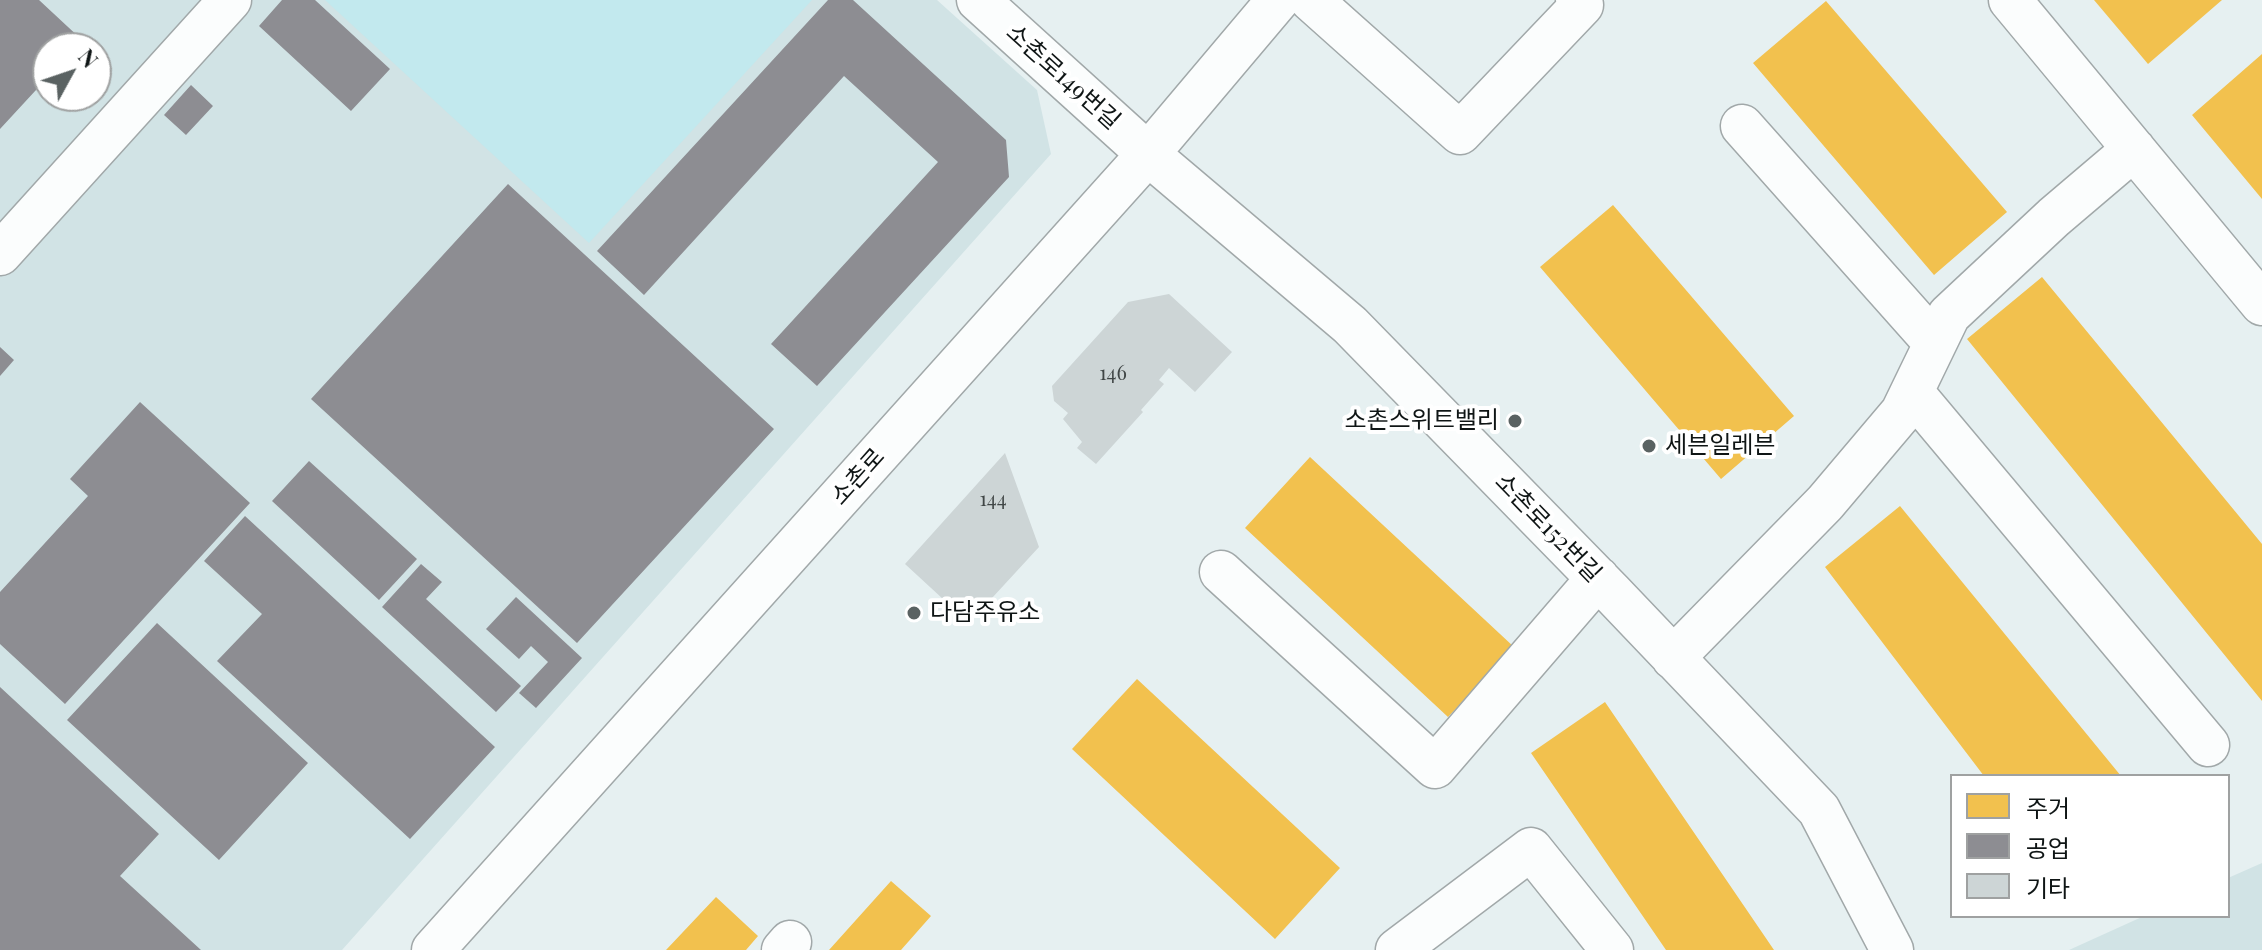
<!DOCTYPE html>
<meta charset="utf-8">
<style>
body{margin:0}
#map{position:relative;width:2262px;height:950px;overflow:hidden;background:#e6f0f1;font-family:"Playfair Display","Noto Sans KR",serif}
canvas{display:block}
.legend{position:absolute;left:1950px;top:774px;width:280px;height:144px;box-sizing:border-box;background:#fff;border:2px solid #9fa1a1;margin:0;padding:10px 14px;list-style:none;font-size:24px;color:#0f1515}
.legend li{display:flex;align-items:center;gap:16px;height:40px}
.legend b{width:40px;border:2px solid #9fa1a1}
.north{position:absolute;left:32px;top:32px;width:80px;height:80px;box-sizing:border-box;background:#fff;border:2px solid #9fa1a1;border-radius:50%;rotate:50deg;font-size:22px;font-weight:700;line-height:32px;text-align:center;color:#0f1515}
.north::after{content:'';display:block;margin:auto;width:28px;height:36px;background:#5a6262;clip-path:polygon(50% 0,100% 100%,50% 72%,0 100%)}
</style>
<div id="map">
<canvas width="2262" height="950"></canvas>
<ul class="legend">
<li><b style="height:22px;background:#f2c14e"></b>주거</li>
<li><b style="height:22px;background:#8d8d92"></b>공업</li>
<li><b style="height:22px;background:#cdd5d6"></b>기타</li>
</ul>
<div class="north">N</div>
</div>
<script>
const ctx = document.querySelector('canvas').getContext('2d');
ctx.lineJoin = 'round';
function paint(path, color) { ctx.fillStyle = color; ctx.fill(path, 'evenodd'); }
const shape = rows => new Path2D(rows.map(r => 'M' + r).join(''));
function trace(path, color, width, dash) { ctx.strokeStyle = color; ctx.lineWidth = width; ctx.lineCap = dash ? 'butt' : 'round'; ctx.setLineDash(dash || []); ctx.stroke(path); }
function label(font, color, halo, rows, align = 'center') {
  ctx.font = font + ' "Playfair Display","Noto Sans KR",serif'; ctx.lineWidth = 8; ctx.setLineDash([]); ctx.textBaseline = 'middle'; ctx.strokeStyle = halo; ctx.fillStyle = color; for (const [text, x, y, turn = 0] of rows) {
    ctx.save(); ctx.translate(x, y); ctx.rotate((+turn || 0) * Math.PI / 180); ctx.textAlign = isNaN(turn) ? turn : align; if (halo) ctx.strokeText(text, 0, 0); ctx.fillText(text, 0, 0); ctx.restore();
  }
}
const built = shape([
 [0,0,937,0,1037,90,1051,154,342,950,0,950],
 [48,48,96,48,96,96,48,96],
 [2262,863,2262,950,2069,950,2144,916,2228,916,2228,878]
]);
const green = shape([
 [325,0,812,0,589,243]
]);
const homes = shape([
 [2094,0,2222,0,2148,64],
 [1826,1,2007,212,1934,275,1753,63],
 [2262,54,2262,199,2192,115],
 [1613,205,1794,416,1721,479,1540,267],
 [2042,277,2262,544,2262,701,1967,339],
 [1310,457,1514,647,1448,717,1245,528],
 [1900,506,2121,776,1984,776,1825,567],
 [1137,679,1340,868,1275,939,1072,749],
 [1605,702,1774,950,1666,950,1531,753],
 [891,881,931,916,901,950,829,950],
 [716,897,758,936,746,950,666,950]
]);
const industry = shape([
 [0,0,39,0,82,40,75,48,48,48,48,77,0,129],
 [282,0,315,0,390,69,351,111,259,26],
 [828,0,853,0,1006,140,1009,177,817,386,771,344,938,162,844,76,644,295,597,251],
 [191,85,213,106,186,135,164,115],
 [508,184,774,429,577,643,311,399],
 [0,347,14,360,0,376],
 [140,402,250,503,65,704,0,644,0,592,88,496,70,479],
 [309,461,417,559,379,600,272,501],
 [245,516,495,747,410,839,217,661,262,614,204,561],
 [421,564,442,582,426,599,521,686,496,712,382,607],
 [516,597,582,658,536,708,519,693,548,662,531,646,519,659,486,629],
 [157,623,308,763,219,860,67,720],
 [0,687,159,834,120,876,201,950,0,950]
]);
const building = shape([
 [1169,294,1232,352,1195,392,1169,368,1159,380,1164,384,1141,410,1143,412,1096,464,1077,448,1082,442,1063,419,1068,413,1054,401,1052,386,1128,302],
 [1005,453,1039,547,969,623,905,564]
]);
const minor = shape([
 [978,0,1148,154,1350,325,1612,593,1819,810,1892,950],
 [1311,0,1460,133,1582,5,1577,0],
 [2010,0,2262,304],
 [1742,126,1935,343],
 [0,254,230,0],
 [1912,392,2208,745],
 [1221,572,1435,767,1598,578],
 [1673,658,1825,503,1902,412,1949,315,2054,217,2134,149],
 [433,950,1148,154,1278,0],
 [783,950,790,942],
 [1397,950,1531,849,1612,950]
]);
const markers = [
 [1515,421,8,"#5a6262"],
 [1649,446,8,"#5a6262"],
 [914,613,8,"#5a6262"]
];
const numberNames = [
 ["146",1113,374],
 ["144",993,500]
];
const streetNames = [
 ["소촌로149번길",1063,77,42],
 ["소촌로",858,477,-48],
 ["소촌로152번길",1548,528,46]
];
const poiNames = [
 ["소촌스위트밸리",1499,421,"right"],
 ["세븐일레븐",1665,446],
 ["다담주유소",930,613]
];
paint(built, '#d1e3e5');
paint(green, '#c2e9ee');
paint(homes, '#f2c14e');
paint(industry, '#8d8d92');
paint(building, '#cdd5d6');
trace(minor, '#a1a8a9', 45);
trace(minor, '#fbfdfd', 42);
for (const [x, y, r, color] of markers) { const dot = new Path2D(); dot.arc(x, y, r, 0, 2 * Math.PI); ctx.fillStyle = color; ctx.fill(dot); trace(dot, '#fff', 3); }
label('20px', '#404646', null, numberNames);
label('24px', '#0f1515', '#fff', streetNames);
label('24px', '#0f1515', '#fff', poiNames, 'left');
</script>
